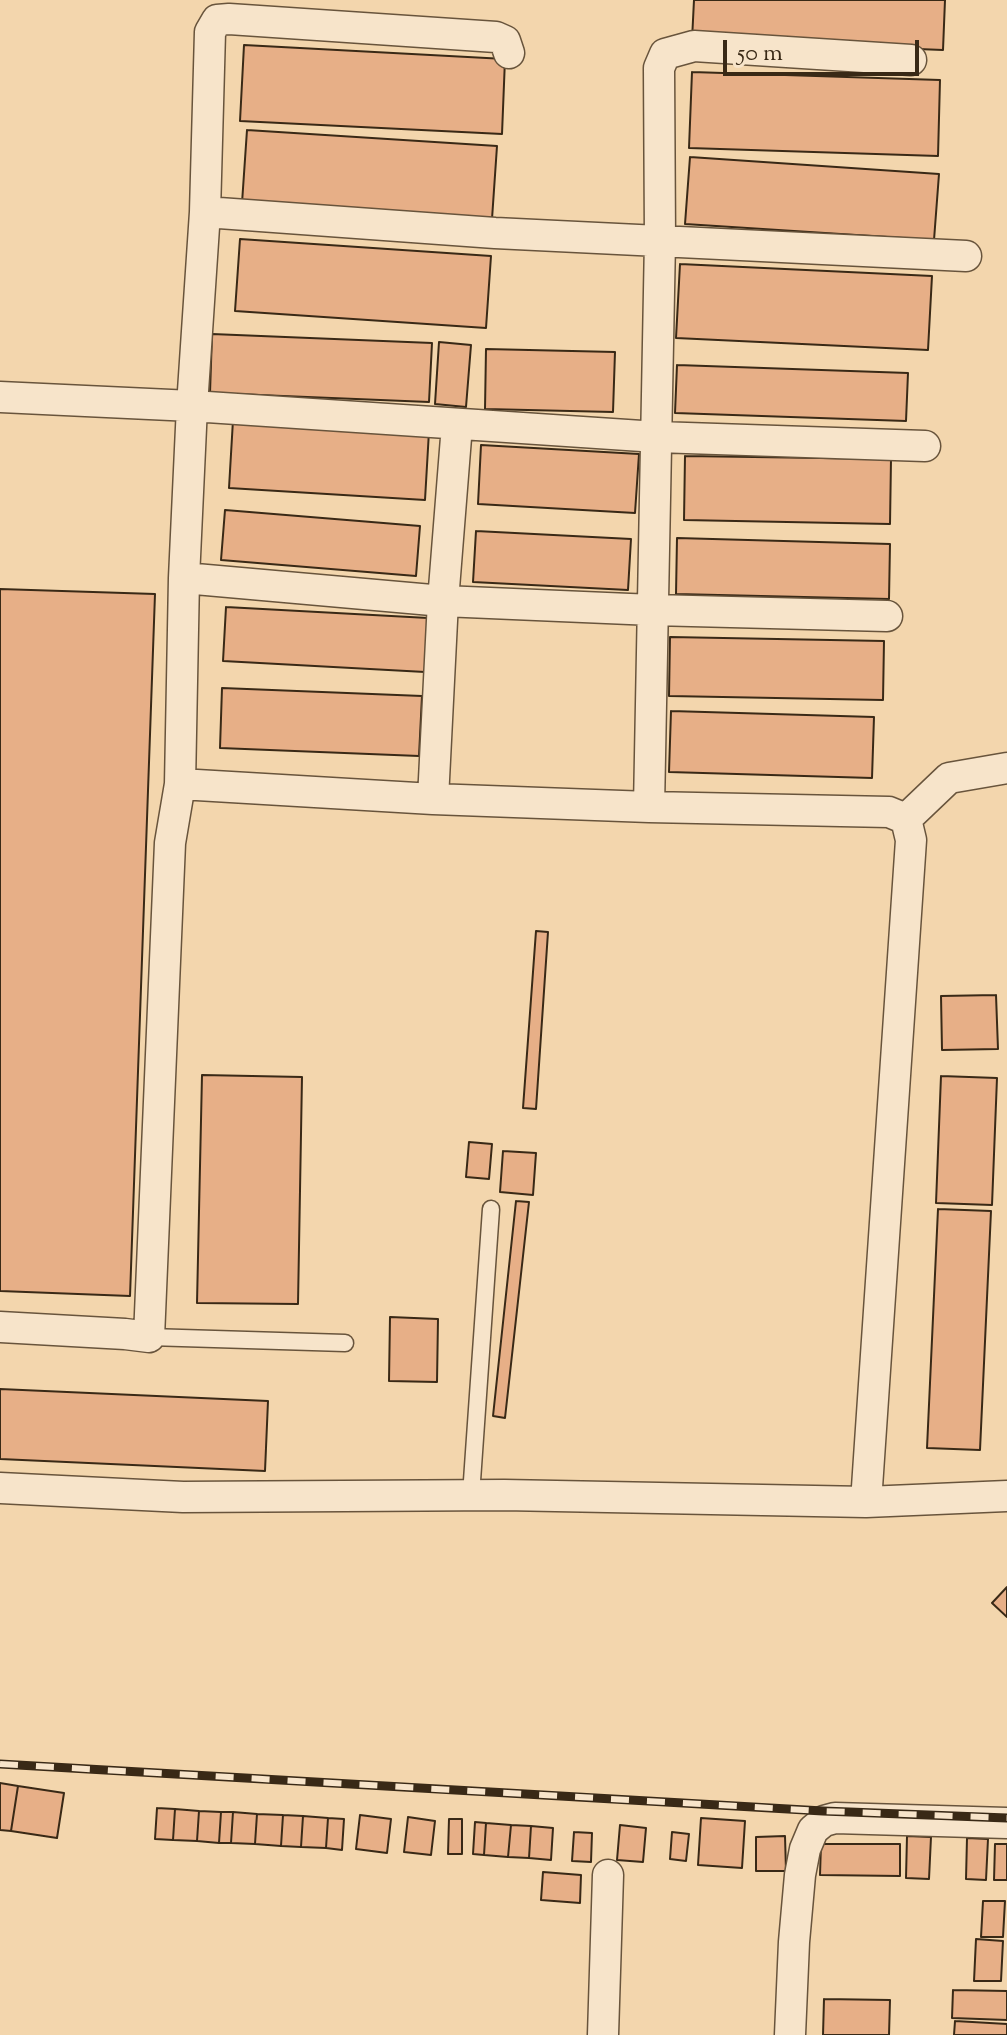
<!DOCTYPE html>
<style>
body{margin:0}
#map{position:relative;width:1007px;height:2035px;overflow:hidden;background:#f3d6ad;font-family:"Sorts Mill Goudy",serif}
canvas{display:block}
.scale{position:absolute;left:723px;top:40px;width:196px;height:36px;box-sizing:border-box;border:4px solid #392916;border-top:0;padding-left:10px;font-size:24px;line-height:28px;white-space:nowrap;color:#392916;-webkit-text-stroke:6px #f7e4ca;paint-order:stroke}
</style>
<div id="map">
<canvas width="1007" height="2035"></canvas>
<div class="scale">50 m</div>
</div>
<script>
const ctx = document.querySelector('canvas').getContext('2d');
ctx.lineJoin = 'round';
function paint(path, color) { ctx.fillStyle = color; ctx.fill(path, 'evenodd'); }
const shape = rows => new Path2D(rows.map(r => 'M' + r).join(''));
function trace(path, color, width, dash) { ctx.strokeStyle = color; ctx.lineWidth = width; ctx.lineCap = dash ? 'butt' : 'round'; ctx.setLineDash(dash || []); ctx.stroke(path); }
const building = shape([
 [694,0,945,0,943,50,692,40,694,0],
 [244,45,505,59,502,134,240,121,244,45],
 [692,72,940,80,938,156,689,148,692,72],
 [247,130,497,146,492,219,242,203,247,130],
 [690,157,939,174,934,240,685,224,690,157],
 [240,239,491,256,486,328,235,311,240,239],
 [680,264,932,276,928,350,676,338,680,264],
 [212,334,432,343,429,402,210,393,212,334],
 [439,342,471,345,466,407,435,404,439,342],
 [486,349,615,352,613,412,485,409,486,349],
 [677,365,908,373,906,421,675,413,677,365],
 [233,420,429,431,425,500,229,488,233,420],
 [481,445,639,454,635,513,478,504,481,445],
 [685,456,891,459,890,524,684,520,685,456],
 [225,510,420,526,416,576,221,560,225,510],
 [476,531,631,539,628,590,473,582,476,531],
 [677,538,890,544,889,599,676,594,677,538],
 [0,589,155,594,130,1296,0,1291,0,589],
 [226,607,428,618,425,672,223,661,226,607],
 [670,637,884,641,883,700,669,696,670,637],
 [222,688,422,696,419,756,220,748,222,688],
 [671,711,874,717,872,778,669,772,671,711],
 [536,931,548,932,536,1109,523,1108,536,931],
 [996,995,998,1049,942,1050,941,996,996,995],
 [202,1075,302,1077,298,1304,197,1303,202,1075],
 [941,1076,997,1078,992,1205,936,1203,941,1076],
 [469,1142,492,1144,489,1179,466,1177,469,1142],
 [503,1151,536,1153,533,1195,500,1192,503,1151],
 [516,1201,529,1202,505,1418,493,1416,516,1201],
 [938,1209,991,1211,980,1450,927,1448,938,1209],
 [390,1317,438,1319,437,1382,389,1381,390,1317],
 [0,1389,268,1401,265,1471,0,1459,0,1389],
 [1007,1587,1007,1617,992,1603,1007,1587],
 [0,1783,18,1786,11,1831,0,1830,0,1783],
 [18,1786,64,1793,57,1838,11,1831,18,1786],
 [157,1808,175,1809,173,1840,155,1839,157,1808],
 [175,1809,199,1811,197,1841,173,1840,175,1809],
 [199,1811,221,1812,219,1843,197,1841,199,1811],
 [221,1812,233,1812,231,1843,219,1843,221,1812],
 [233,1812,257,1814,255,1844,231,1843,233,1812],
 [257,1814,283,1815,281,1846,255,1844,257,1814],
 [283,1815,303,1816,301,1847,281,1846,283,1815],
 [360,1815,391,1819,387,1853,356,1849,360,1815],
 [303,1816,328,1818,326,1848,301,1847,303,1816],
 [408,1817,435,1821,431,1855,404,1852,408,1817],
 [328,1818,344,1819,342,1850,326,1848,328,1818],
 [701,1818,745,1821,742,1868,698,1865,701,1818],
 [449,1819,462,1819,462,1854,448,1854,449,1819],
 [475,1822,486,1823,484,1855,473,1854,475,1822],
 [486,1823,511,1825,508,1857,484,1855,486,1823],
 [511,1825,531,1826,529,1858,508,1857,511,1825],
 [620,1825,646,1828,643,1862,617,1860,620,1825],
 [531,1826,553,1828,551,1860,529,1858,531,1826],
 [574,1832,592,1833,591,1862,572,1861,574,1832],
 [672,1832,689,1834,686,1861,670,1859,672,1832],
 [785,1836,786,1871,756,1871,756,1837,785,1836],
 [907,1836,931,1837,929,1879,906,1878,907,1836],
 [967,1838,988,1839,986,1880,966,1879,967,1838],
 [821,1844,900,1844,900,1876,820,1875,821,1844],
 [995,1844,1007,1844,1007,1880,994,1880,995,1844],
 [543,1872,581,1875,580,1903,541,1900,543,1872],
 [983,1901,1005,1901,1003,1937,981,1937,983,1901],
 [976,1939,1003,1941,1001,1981,974,1981,976,1939],
 [953,1990,1007,1991,1007,2020,952,2018,953,1990],
 [824,1999,890,2000,889,2035,823,2035,824,1999],
 [955,2021,1007,2024,1007,2035,954,2035,955,2021]
]);
const lane = shape([
 [149,1337,345,1343],
 [471,1495,491,1209]
]);
const street = shape([
 [205,212,495,233,966,256],
 [0,397,192,406,205,212,210,32,217,20,229,19,496,37,505,41,509,53],
 [184,578,443,601,653,610,887,616],
 [433,799,443,601,457,425],
 [649,807,660,240,659,68,665,54,694,46,911,60],
 [906,819,949,778,1007,768],
 [0,1327,125,1334,149,1337,170,843,180,784,184,578,192,406,657,437,925,446],
 [0,1488,183,1497,504,1495,866,1502,911,840,906,819,889,812,649,807,433,799,180,784],
 [866,1502,1007,1496],
 [603,2035,608,1875],
 [790,2035,794,1942,800,1875,805,1849,813,1830,824,1821,835,1818,1007,1823]
]);
const rail = shape([
 [0,1764,823,1811,1007,1818]
]);
paint(building, '#e7af87');
trace(building, '#392916', 2);
trace(lane, '#68543c', 19);
trace(street, '#68543c', 33);
trace(lane, '#f7e4ca', 16);
trace(street, '#f7e4ca', 30);
trace(rail, '#392916', 9);
trace(rail, '#f7e4ca', 6, [18]);
</script>
